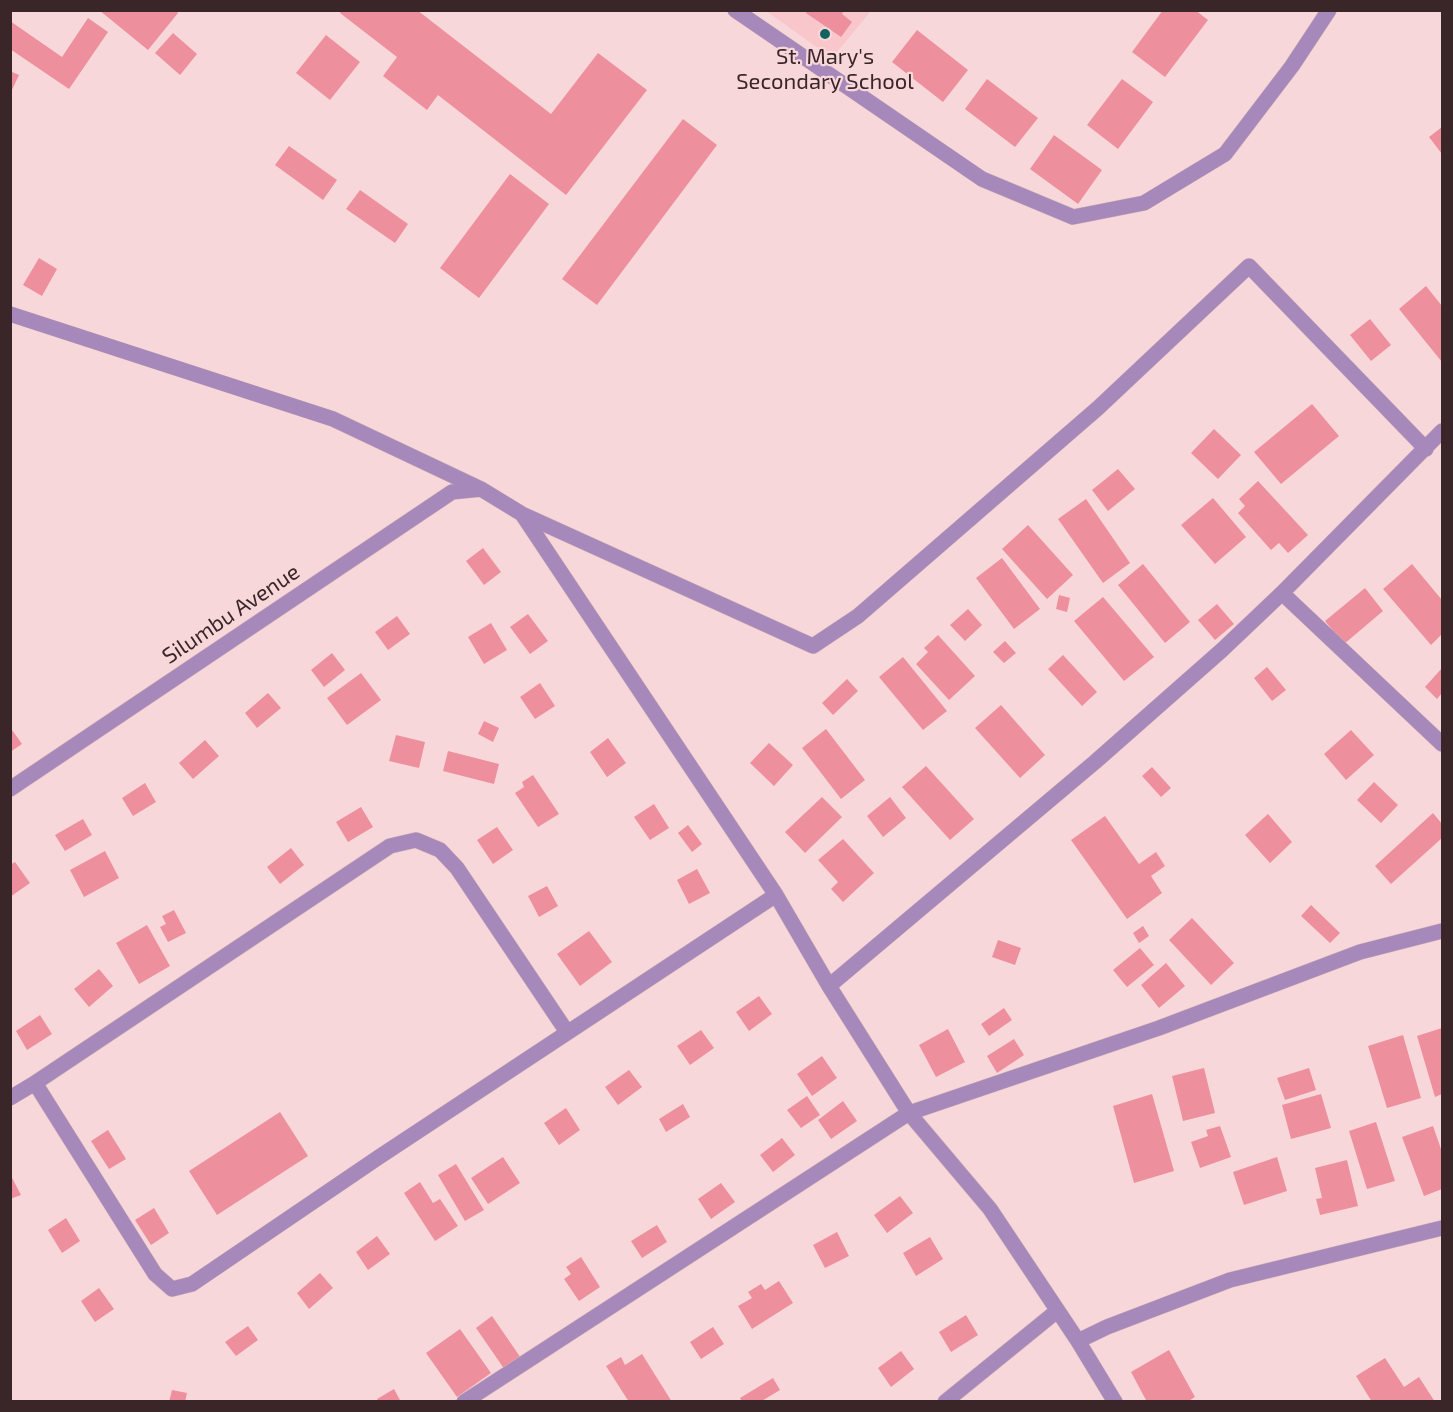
<!DOCTYPE html>
<style>
body{margin:0}
#map{position:relative;width:1453px;height:1412px;overflow:hidden;background:#f8d7db;font-family:"Exo 2",sans-serif}
canvas{display:block}
.frame{position:absolute;inset:0;border:12px solid #3a2628;pointer-events:none}
</style>
<div id="map">
<canvas width="1453" height="1412"></canvas>
<div class="frame"></div>
</div>
<script>
const ctx = document.querySelector('canvas').getContext('2d');
ctx.lineJoin = 'round';
function paint(path, color) { ctx.fillStyle = color; ctx.fill(path, 'evenodd'); }
const shape = rows => new Path2D(rows.map(r => 'M' + r).join(''));
function trace(path, color, width, dash) { ctx.strokeStyle = color; ctx.lineWidth = width; ctx.lineCap = dash ? 'butt' : 'round'; ctx.setLineDash(dash || []); ctx.stroke(path); }
function label(font, color, halo, rows, align = 'center') {
  ctx.font = font + ' "Exo 2",sans-serif'; ctx.lineWidth = 4.5; ctx.setLineDash([]); ctx.textBaseline = 'middle'; ctx.strokeStyle = halo; ctx.fillStyle = color; for (const [text, x, y, turn = 0] of rows) {
    ctx.save(); ctx.translate(x, y); ctx.rotate((+turn || 0) * Math.PI / 180); ctx.textAlign = isNaN(turn) ? turn : align; if (halo) ctx.strokeText(text, 0, 0); ctx.fillText(text, 0, 0); ctx.restore();
  }
}
const built = shape([
 [766,11,871,11,832,58]
]);
const building = shape([
 [99,10,176,10,178,13,148,50],
 [342,10,417,10,551,114,598,53,647,90,566,195,438,95,427,110,383,76,397,57,340,13],
 [808,10,844,10,842,14,852,22,841,37,806,13],
 [1163,10,1195,10,1208,20,1165,77,1132,52],
 [88,18,108,32,69,89,10,49,10,21,62,57],
 [917,30,968,70,943,102,892,62],
 [173,33,197,54,180,75,155,53],
 [326,35,360,62,330,100,296,73],
 [10,71,19,75,10,94],
 [987,79,1038,118,1015,147,965,109],
 [1122,79,1153,102,1118,149,1087,125],
 [683,119,717,145,597,305,562,279],
 [1442,127,1442,154,1429,137],
 [1054,135,1102,170,1078,204,1030,169],
 [289,146,337,180,323,200,275,165],
 [510,174,549,204,479,298,440,268],
 [360,190,408,224,395,243,346,209],
 [39,258,57,269,42,296,23,285],
 [1426,286,1442,306,1442,362,1399,309],
 [1370,319,1391,345,1371,361,1350,335],
 [1312,404,1339,436,1281,484,1254,452],
 [1214,429,1241,455,1218,479,1191,453],
 [1118,469,1135,489,1108,511,1092,490],
 [1258,481,1308,535,1288,553,1279,543,1271,550,1238,513,1245,506,1239,499],
 [1213,498,1246,537,1215,564,1181,525],
 [1086,499,1130,563,1103,583,1058,519],
 [1028,525,1073,575,1047,599,1002,549],
 [483,548,501,572,484,585,466,561],
 [1002,558,1040,609,1014,629,976,578],
 [1143,564,1190,622,1165,643,1118,585],
 [1412,564,1442,600,1442,634,1431,645,1383,589],
 [1365,588,1383,611,1344,644,1325,621],
 [1059,595,1070,598,1067,612,1056,609],
 [1103,597,1154,657,1124,681,1074,621],
 [1217,604,1234,624,1215,640,1198,620],
 [968,609,982,625,965,641,950,625],
 [528,614,548,641,530,654,510,627],
 [397,616,410,634,388,650,375,632],
 [491,623,507,650,484,664,468,637],
 [938,635,975,676,949,700,916,664,928,652,924,648],
 [1005,641,1016,653,1004,663,993,652],
 [332,653,345,670,324,687,311,670],
 [1063,655,1097,692,1082,706,1048,669],
 [903,657,947,711,923,730,879,677],
 [1267,667,1286,690,1272,701,1254,678],
 [1442,668,1442,693,1437,699,1425,687],
 [361,673,381,700,347,725,327,698],
 [847,679,858,691,833,715,822,703],
 [540,683,555,706,535,719,520,697],
 [268,693,281,708,257,728,245,713],
 [1001,705,1045,755,1020,778,975,728],
 [484,721,499,728,493,742,478,734],
 [10,727,22,744,10,752],
 [826,729,865,780,841,799,802,748],
 [1351,730,1374,755,1346,780,1324,754],
 [396,735,425,742,419,768,389,761],
 [608,738,626,763,607,777,590,752],
 [205,740,219,756,193,779,179,763],
 [769,743,793,765,774,786,750,763],
 [448,751,499,764,494,784,443,771],
 [926,766,974,819,950,840,902,787],
 [1152,767,1171,788,1161,797,1142,776],
 [533,775,559,814,538,827,515,793,524,787,522,782],
 [1374,782,1398,805,1381,823,1357,800],
 [145,783,156,802,133,816,122,798],
 [822,797,842,817,805,853,785,832],
 [890,797,906,818,883,837,867,816],
 [654,804,669,828,650,840,634,817],
 [361,807,373,827,348,842,336,822],
 [1433,813,1442,824,1442,838,1391,884,1375,866],
 [1268,814,1292,842,1270,863,1245,835],
 [1105,816,1139,864,1156,852,1165,866,1151,876,1162,893,1127,919,1071,840],
 [83,819,92,835,65,851,55,835],
 [688,825,702,844,692,852,678,833],
 [497,827,513,850,493,864,477,840],
 [843,839,874,873,843,902,831,889,838,882,818,860],
 [291,848,304,865,280,884,267,867],
 [105,851,119,878,84,897,70,870],
 [15,862,30,883,10,897,10,865],
 [697,869,710,893,689,904,677,880],
 [547,886,558,906,539,917,528,896],
 [1311,905,1340,933,1330,943,1301,916],
 [174,910,186,933,168,942,160,927,166,924,162,916],
 [1192,918,1234,963,1211,985,1169,940],
 [147,925,170,966,139,984,116,943],
 [1143,926,1149,936,1139,943,1133,933],
 [589,931,612,962,580,986,557,954],
 [998,940,1021,948,1015,965,992,957],
 [1140,948,1154,965,1127,987,1113,970],
 [1166,963,1185,986,1159,1008,1141,985],
 [99,969,113,986,89,1007,74,989],
 [759,996,772,1014,749,1031,736,1012],
 [1004,1008,1012,1020,989,1036,981,1024],
 [40,1015,52,1034,27,1050,16,1031],
 [1442,1028,1442,1094,1435,1097,1417,1036],
 [948,1029,965,1062,936,1077,919,1045],
 [701,1030,714,1048,690,1065,677,1046],
 [1403,1035,1421,1098,1387,1108,1368,1046],
 [1014,1039,1024,1055,997,1073,987,1056],
 [822,1056,837,1078,812,1096,797,1074],
 [1204,1068,1215,1113,1183,1121,1172,1076],
 [1309,1068,1316,1090,1285,1100,1277,1078],
 [629,1070,642,1087,618,1105,605,1087],
 [1152,1094,1174,1171,1134,1183,1113,1106],
 [1321,1094,1331,1128,1291,1139,1282,1105],
 [807,1096,820,1115,801,1128,787,1110],
 [843,1101,857,1121,831,1139,818,1120],
 [683,1104,690,1117,666,1132,659,1119],
 [566,1108,580,1130,559,1145,544,1123],
 [280,1112,308,1156,217,1215,189,1171],
 [1376,1122,1395,1181,1367,1189,1349,1131],
 [1220,1126,1231,1157,1200,1168,1191,1142,1208,1136,1206,1130],
 [1433,1126,1442,1152,1442,1189,1424,1196,1402,1137],
 [108,1130,126,1159,109,1169,91,1141],
 [782,1138,795,1155,773,1172,760,1155],
 [503,1157,520,1183,488,1204,471,1178],
 [1277,1157,1287,1191,1244,1205,1233,1172],
 [1347,1160,1358,1206,1320,1215,1316,1199,1322,1198,1315,1168],
 [456,1164,484,1210,465,1221,438,1175],
 [10,1174,21,1195,10,1199],
 [420,1182,433,1203,440,1199,458,1226,435,1241,404,1193],
 [721,1183,735,1202,711,1219,698,1199],
 [900,1196,913,1213,887,1233,874,1215],
 [154,1208,169,1233,151,1245,135,1220],
 [66,1218,80,1241,62,1253,48,1230],
 [657,1225,667,1242,642,1258,631,1241],
 [837,1232,849,1256,825,1268,813,1245],
 [377,1236,390,1254,368,1270,356,1252],
 [930,1237,943,1259,916,1276,903,1253],
 [581,1257,600,1287,579,1301,564,1279,571,1274,566,1267],
 [320,1273,333,1288,309,1309,297,1293],
 [779,1281,793,1303,752,1329,738,1306,752,1298,748,1292,761,1284,765,1290],
 [99,1288,114,1309,95,1322,81,1301],
 [966,1315,978,1335,951,1352,939,1332],
 [492,1316,523,1361,507,1373,476,1328],
 [248,1326,258,1340,236,1356,225,1342],
 [713,1327,724,1344,701,1359,690,1342],
 [460,1329,491,1373,457,1397,426,1353],
 [1169,1350,1195,1397,1187,1402,1147,1402,1131,1372],
 [901,1351,914,1369,891,1387,878,1368],
 [642,1354,672,1402,629,1402,606,1366,621,1357,625,1365],
 [1385,1358,1404,1387,1419,1377,1435,1402,1372,1402,1356,1376],
 [773,1378,780,1390,760,1402,742,1402,740,1398],
 [394,1389,401,1402,379,1402,377,1399],
 [172,1390,187,1393,185,1402,169,1402]
]);
const minor = shape([
 [735,10,982,179,1073,217,1144,203,1225,154,1292,66,1329,10],
 [10,314,333,419,481,489,522,514,776,895,829,986,909,1113,990,1209,1078,1341,1115,1402],
 [522,514,813,646,858,616,1098,408,1249,266,1426,449],
 [1282,593,1442,744],
 [10,789,452,492,481,489],
 [829,986,1095,762,1222,650,1282,593,1442,431],
 [35,1083,390,846,416,840,440,850,457,868,567,1032],
 [10,1098,35,1083,155,1274,172,1289,192,1284,379,1157,776,895],
 [1078,1341,1107,1327,1230,1280,1442,1228],
 [464,1402,909,1113,1159,1028,1360,952,1442,931],
 [945,1402,1057,1311]
]);
const markers = [
 [825,34,6,"#13625f"]
];
const poiNames = [
 ["St. Mary's",825,57],
 ["Secondary School",825,82]
];
const streetNames = [
 ["Silumbu Avenue",231,614,-34]
];
paint(built, '#f8c6cb');
paint(building, '#ed8f9c');
trace(minor, '#d2b4b7', 16);
trace(minor, '#a688ba', 15);
for (const [x, y, r, color] of markers) { const dot = new Path2D(); dot.arc(x, y, r, 0, 2 * Math.PI); ctx.fillStyle = color; ctx.fill(dot); trace(dot, '#f8d7db', 2); }
label('22px', '#3a2628', '#f8d7db', poiNames);
label('22px', '#3a2628', '#f8d7db', streetNames);
</script>
